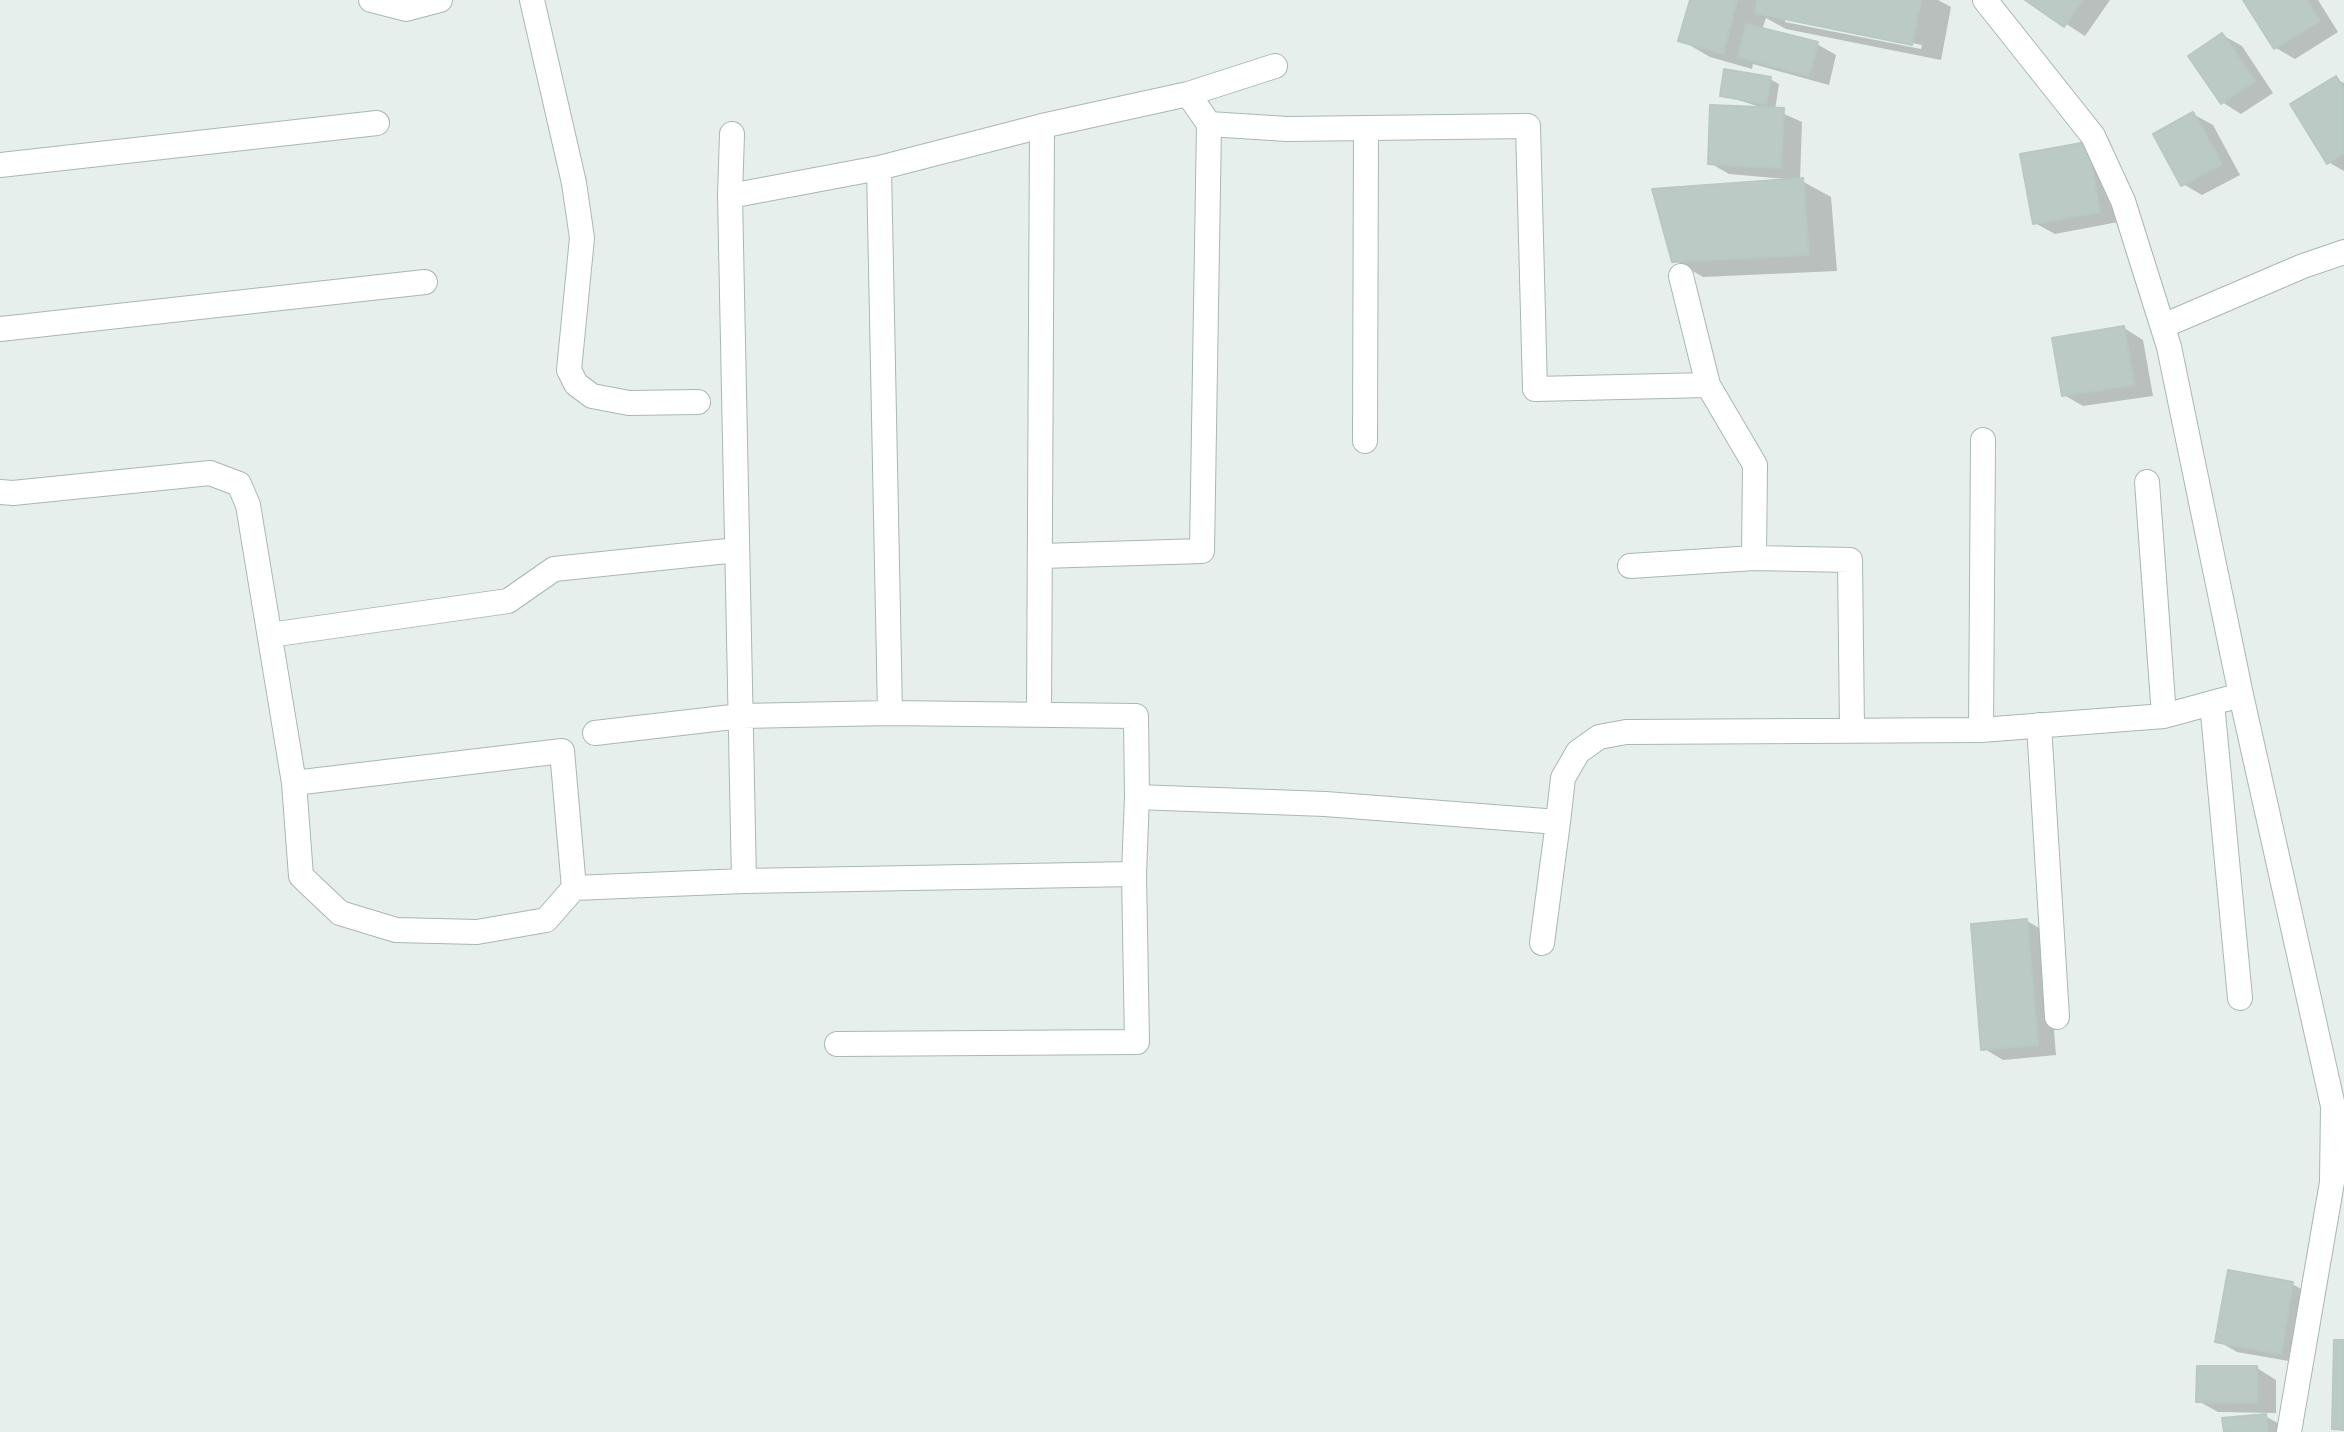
<!DOCTYPE html>
<style>
body{margin:0}
canvas{display:block;background:#e6efeb}
</style>
<canvas width="2344" height="1432"></canvas>
<script>
const ctx = document.querySelector('canvas').getContext('2d');
ctx.lineJoin = 'round';
function paint(path, color) { ctx.fillStyle = color; ctx.fill(path, 'evenodd'); }
const shape = rows => new Path2D(rows.map(r => 'M' + r).join(''));
function trace(path, color, width, dash) { ctx.strokeStyle = color; ctx.lineWidth = width; ctx.lineCap = dash ? 'butt' : 'round'; ctx.setLineDash(dash || []); ctx.stroke(path); }
const shadow = shape([
 [1692,0,1938,0,1951,7,1941,60,1786,29,1766,18,1762,30,1817,44,1836,55,1829,85,1753,64,1752,69,1710,57,1681,40],
 [1785,17,1922,45,1921,49,1785,22],
 [2029,0,2110,0,2085,36],
 [2245,0,2318,0,2338,32,2295,59,2276,48],
 [2222,35,2242,46,2273,93,2241,114,2222,102],
 [1770,79,1779,84,1775,110,1802,122,1800,180,1831,197,1837,271,1703,277,1674,260,1797,180,1729,174,1710,163,1770,110,1722,95],
 [2336,79,2344,83,2344,171,2328,162],
 [2193,114,2213,125,2240,175,2202,195,2183,184],
 [2022,155,2106,155,2118,222,2055,234,2035,223],
 [2124,328,2143,340,2153,396,2083,406,2064,395],
 [2027,921,2046,932,2056,1055,2003,1060,1983,1048],
 [2292,1284,2312,1295,2300,1363,2237,1352,2218,1341],
 [2257,1368,2276,1380,2276,1413,2218,1412,2198,1401],
 [2265,1416,2285,1427,2285,1432,2226,1432]
]);
const building = shape([
 [1690,0,1737,0,1723,54,1678,41,1690,0],
 [1757,0,1921,0,1912,45,1755,13,1757,0],
 [2025,0,2083,0,2064,27,2025,0],
 [2243,0,2307,0,2320,21,2274,49,2243,0],
 [1746,24,1818,42,1809,76,1738,57,1746,24],
 [2222,33,2255,81,2221,104,2188,56,2222,33],
 [1724,69,1771,77,1766,104,1720,96,1724,69],
 [2336,76,2344,89,2344,153,2327,164,2290,104,2336,76],
 [1710,105,1784,108,1781,168,1708,164,1710,105],
 [2193,112,2222,164,2181,186,2153,134,2193,112],
 [2087,142,2100,212,2033,224,2020,154,2087,142],
 [1803,178,1809,255,1672,262,1652,189,1803,178],
 [2124,326,2134,385,2062,396,2052,338,2124,326],
 [2027,919,2038,1045,1981,1050,1971,924,2027,919],
 [2228,1270,2293,1282,2281,1354,2215,1342,2228,1270],
 [2334,1340,2344,1340,2344,1430,2332,1429,2334,1340],
 [2197,1366,2257,1366,2257,1403,2196,1402,2197,1366],
 [2266,1414,2268,1432,2224,1432,2222,1418,2266,1414]
]);
const minor = shape([
 [371,0,406,9,440,0],
 [532,0,574,183,582,238,569,370,576,384,592,396,629,403,698,402],
 [1985,0,2093,136,2123,201,2169,347,2241,695,2333,1106,2332,1182,2289,1432],
 [1188,94,1275,66],
 [0,165,377,123],
 [879,168,890,713],
 [730,196,732,134],
 [1681,276,1708,385],
 [2163,326,2303,266,2344,252],
 [0,329,425,282],
 [1365,441,1366,129],
 [2147,482,2164,716],
 [0,492,13,493,210,473,239,484,248,505,294,783,301,876,340,913,396,930,477,932,546,920,574,888,562,751,294,783],
 [1041,556,1202,551,1209,124],
 [1630,566,1754,558,1850,560,1852,730],
 [270,635,508,601,554,569,737,550],
 [2212,703,2240,998],
 [1039,713,1042,126],
 [2039,725,2057,1017],
 [1981,730,1983,440],
 [595,733,741,716,890,713,1136,716,1137,797,1325,804,1558,822,1563,778,1578,752,1599,737,1626,732,1981,730,2164,716,2241,695],
 [1134,874,744,881,730,196,879,168,1042,126,1188,94,1209,124,1287,129,1528,126,1535,389,1708,385,1755,465,1754,558],
 [574,888,744,881],
 [1542,943,1558,822],
 [837,1044,1137,1042,1134,874,1137,797]
]);
paint(shadow, '#0003');
paint(building, '#bbcac4');
trace(building, '#b8c9c2', 2);
trace(minor, '#a8b8b2', 26);
trace(minor, '#fff', 24);
</script>
